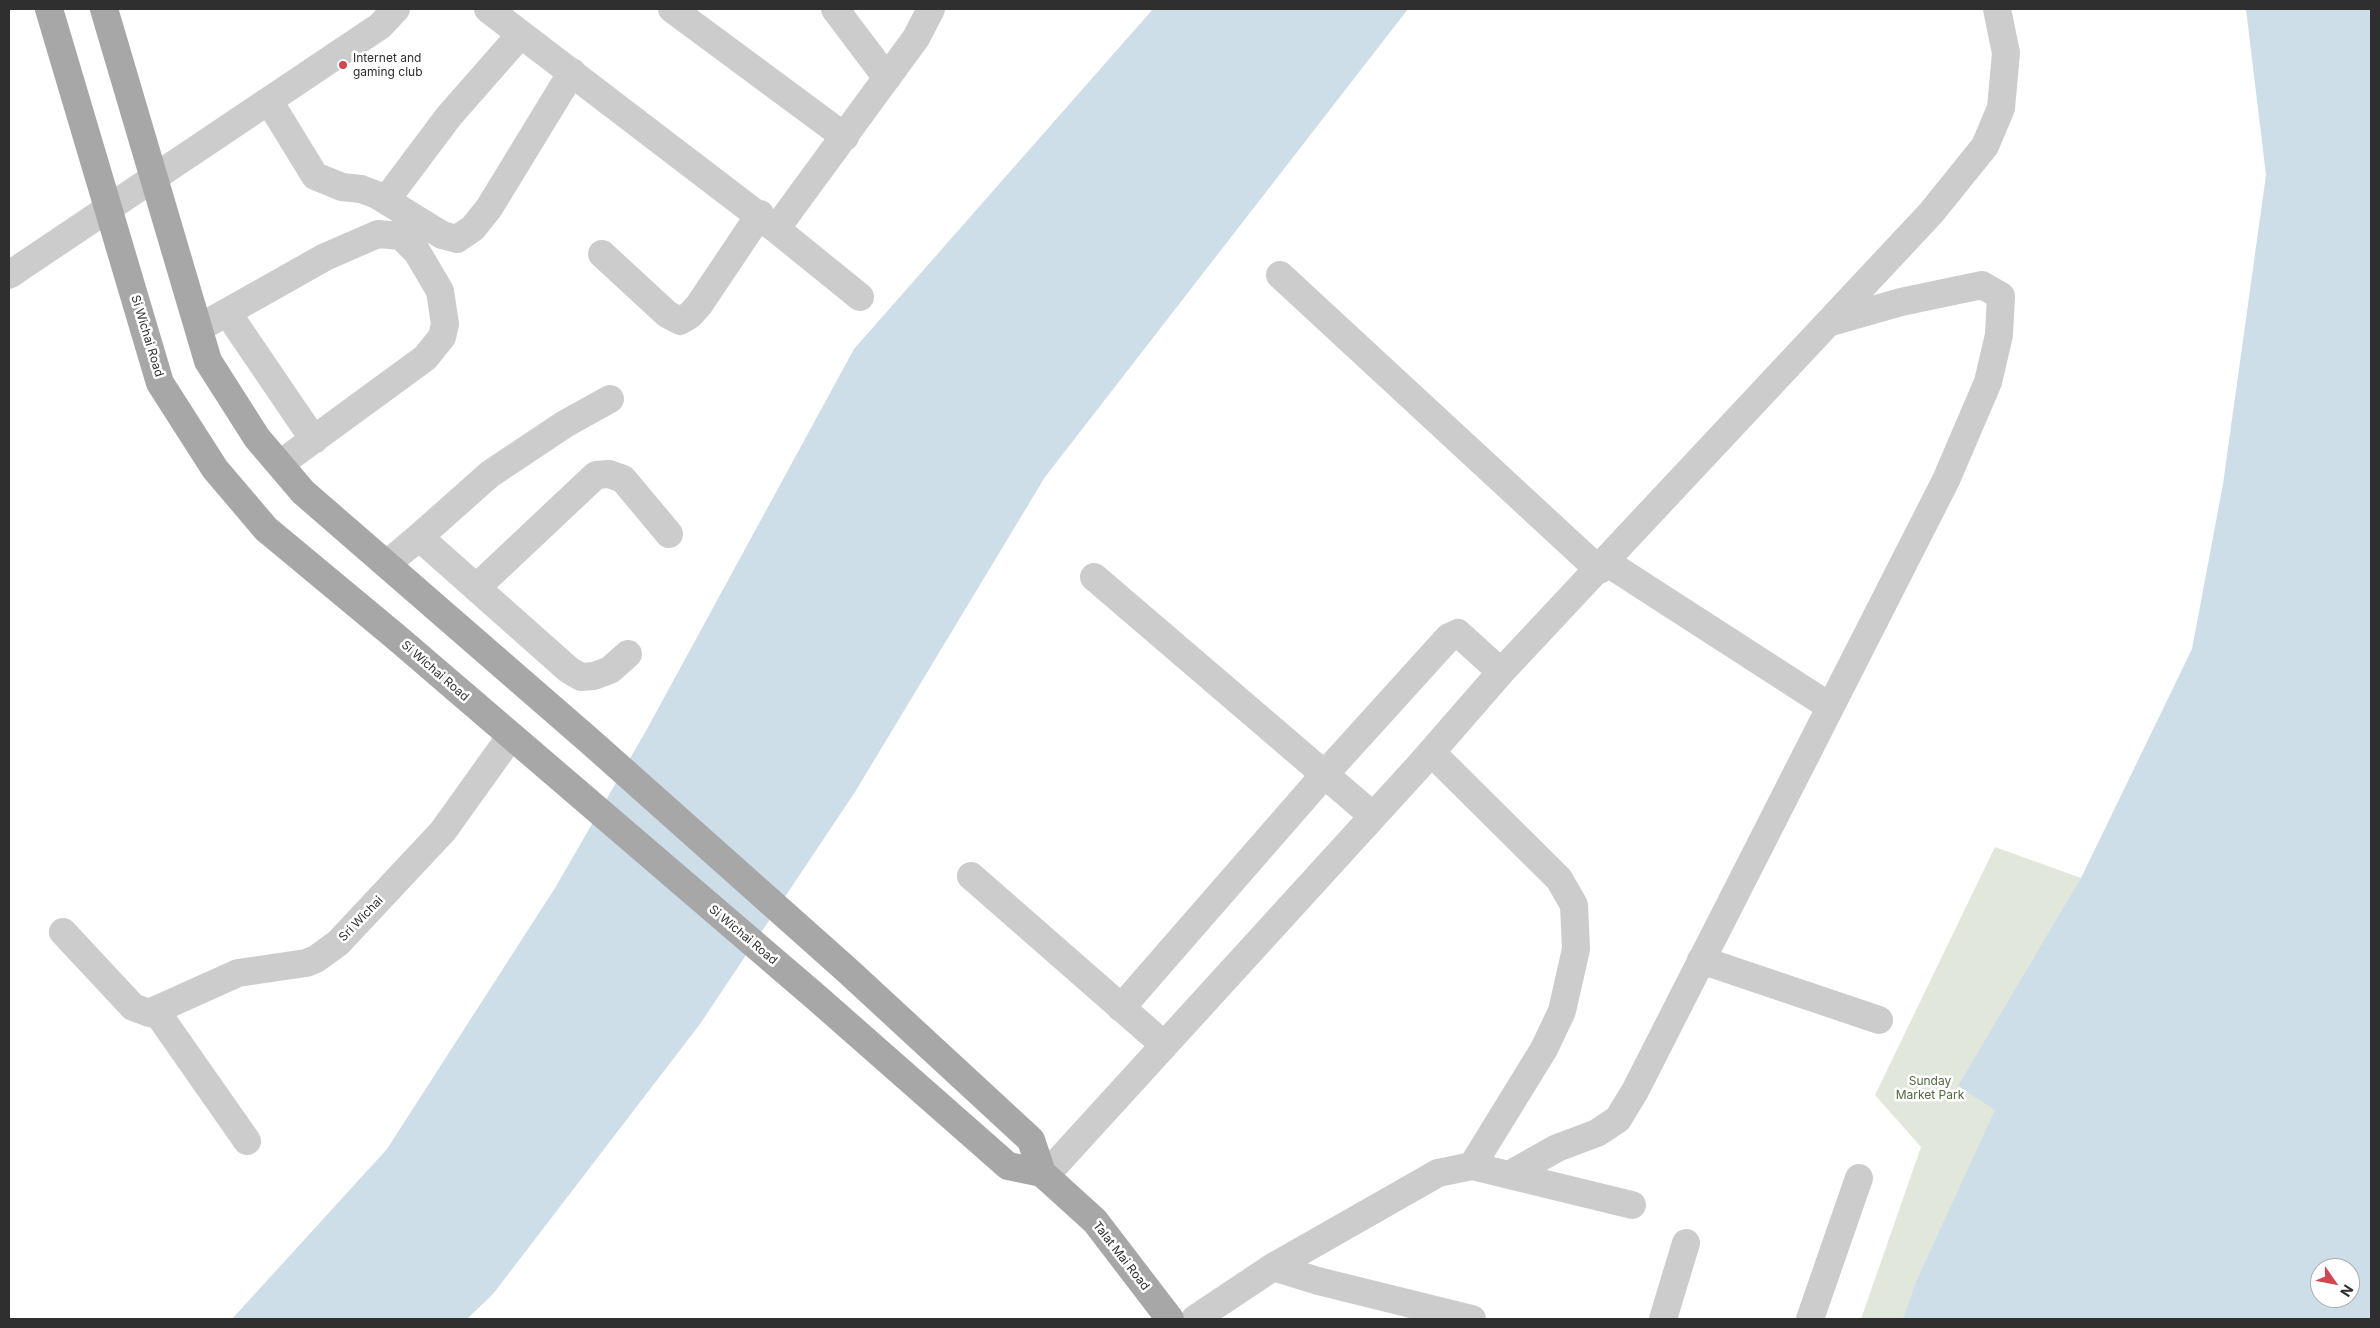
<!DOCTYPE html>
<style>
body{margin:0}
#map{position:relative;width:2380px;height:1328px;overflow:hidden;background:#fff;font-family:Inter,sans-serif}
canvas{display:block}
.frame{position:absolute;inset:0;border:10px solid #2f2f2f;pointer-events:none}
.north{position:absolute;left:2310px;top:1258px;width:50px;height:50px;box-sizing:border-box;background:#fff;border:1px solid #acacac;border-radius:50%;rotate:123deg;font-size:14px;font-weight:700;line-height:20px;text-align:center;color:#2f2f2f}
.north::after{content:'';display:block;margin:auto;width:18px;height:22px;background:#d14751;clip-path:polygon(50% 0,100% 100%,50% 72%,0 100%)}
</style>
<div id="map">
<canvas width="2380" height="1328"></canvas>
<div class="frame"></div>
<div class="north">N</div>
</div>
<script>
const ctx = document.querySelector('canvas').getContext('2d');
ctx.lineJoin = 'round';
function paint(path, color) { ctx.fillStyle = color; ctx.fill(path, 'evenodd'); }
const shape = rows => new Path2D(rows.map(r => 'M' + r).join(''));
function trace(path, color, width, dash) { ctx.strokeStyle = color; ctx.lineWidth = width; ctx.lineCap = dash ? 'butt' : 'round'; ctx.setLineDash(dash || []); ctx.stroke(path); }
function label(font, color, halo, rows, align = 'center') {
  ctx.font = font + ' Inter,sans-serif'; ctx.lineWidth = 5; ctx.setLineDash([]); ctx.textBaseline = 'middle'; ctx.strokeStyle = halo; ctx.fillStyle = color; for (const [text, x, y, turn = 0] of rows) {
    ctx.save(); ctx.translate(x, y); ctx.rotate((+turn || 0) * Math.PI / 180); ctx.textAlign = isNaN(turn) ? turn : align; if (halo) ctx.strokeText(text, 0, 0); ctx.fillText(text, 0, 0); ctx.restore();
  }
}
const green = shape([
 [1995,847,2081,878,2015,1105,1928,1319,1861,1319,1921,1147,1875,1095]
]);
const water = shape([
 [1153,9,1408,9,1045,477,855,792,700,1024,493,1294,467,1319,232,1319,387,1149,555,888,647,729,854,349],
 [2246,9,2371,9,2371,1319,1903,1319,1916,1282,1995,1110,1958,1086,2081,878,2192,649,2223,484,2266,175],
 [2320,1268,2350,1268,2350,1298,2320,1298]
]);
const minor = shape([
 [488,9,776,229,916,38,931,9],
 [672,9,845,137],
 [835,9,887,78],
 [269,101,315,176,342,187,361,189,377,195,442,235,457,239,473,228,489,208,572,72],
 [386,200,449,116,521,34],
 [776,229,860,297],
 [602,254,667,314,680,321,690,315,699,305,760,214],
 [9,275,380,26,396,9],
 [1280,275,1599,570],
 [227,312,314,440],
 [199,328,325,257,378,234,401,236,417,252,440,291,445,324,442,337,425,358,280,464],
 [419,537,490,474,565,424,610,399],
 [1606,562,1829,706],
 [387,564,419,537,569,670,581,677,594,676,610,670,628,654],
 [1094,577,1373,816],
 [476,588,596,475,609,474,623,479,669,534],
 [1431,752,1559,879,1574,905,1576,949,1562,1011,1544,1049,1472,1166],
 [971,876,1163,1044],
 [63,932,133,1007,149,1013,238,973,306,963,316,959,338,943,443,831,511,736],
 [1701,960,1879,1020],
 [1121,1008,1324,775,1449,637,1458,633,1501,672],
 [156,1011,247,1141],
 [1511,1174,1557,1148,1597,1133,1618,1119,1635,1091,1946,480,1988,382,1999,335,2001,296,1982,285,1901,302,1831,322],
 [1045,1176,1420,765,1501,672,1931,213,1985,146,2001,108,2006,53,1997,9],
 [1273,1267,1318,1281,1472,1319],
 [1195,1319,1273,1267,1438,1173,1472,1166,1632,1205],
 [1663,1319,1686,1243],
 [1810,1319,1859,1178]
]);
const major = shape([
 [49,9,160,383,215,469,266,529,396,637,817,998,1008,1166,1042,1173],
 [104,9,208,361,257,438,303,492,592,743,848,971,1031,1140,1042,1173,1095,1221,1170,1319]
]);
const markers = [
 [343,65,5,"#d14751"]
];
const poiNames = [
 ["Internet and",353,58],
 ["gaming club",353,72]
];
const streetNames = [
 ["Si Wichai Road",147,336,73],
 ["Si Wichai Road",435,671,41],
 ["Sri Wichai",361,919,-46],
 ["Si Wichai Road",743,935,40],
 ["Talat Mai Road",1121,1256,52]
];
const parkNames = [
 ["Sunday",1930,1081],
 ["Market Park",1930,1095]
];
paint(green, '#e2e7dc');
paint(water, '#cddee8');
trace(minor, '#ccc', 28);
trace(major, '#a7a7a7', 28);
for (const [x, y, r, color] of markers) { const dot = new Path2D(); dot.arc(x, y, r, 0, 2 * Math.PI); ctx.fillStyle = color; ctx.fill(dot); trace(dot, '#fff', 2); }
label('12px', '#2f2f2f', '#fff', poiNames, 'left');
label('12px', '#2f2f2f', '#fff', streetNames);
label('12px', '#526642', '#fff', parkNames);
</script>
